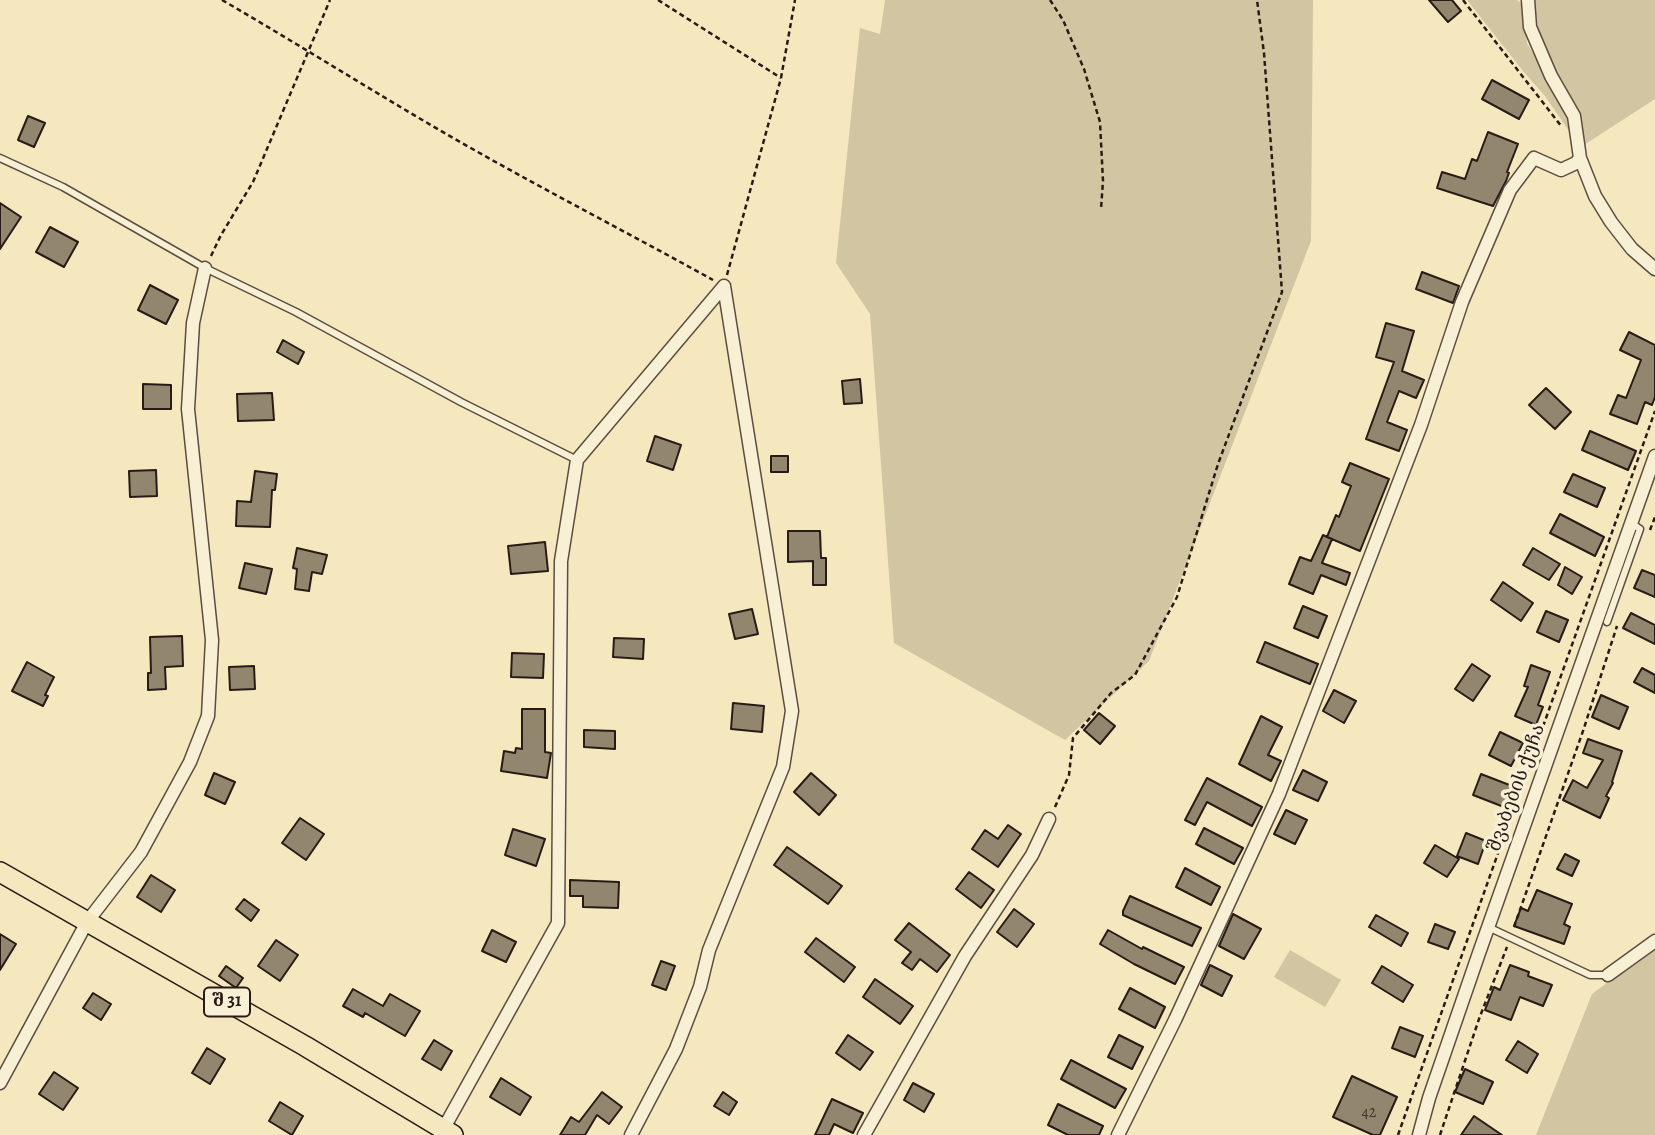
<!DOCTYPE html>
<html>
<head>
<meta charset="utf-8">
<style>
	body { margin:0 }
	canvas { display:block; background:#f5e8bf }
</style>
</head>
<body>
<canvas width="1655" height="1135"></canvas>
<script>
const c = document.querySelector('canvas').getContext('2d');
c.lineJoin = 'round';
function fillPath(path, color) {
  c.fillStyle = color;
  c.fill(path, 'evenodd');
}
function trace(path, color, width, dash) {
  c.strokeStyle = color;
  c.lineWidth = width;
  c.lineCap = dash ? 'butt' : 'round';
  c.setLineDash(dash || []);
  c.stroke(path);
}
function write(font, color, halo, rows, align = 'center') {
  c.font = font + ' Alegreya,"Noto Serif Georgian",serif';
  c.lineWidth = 7;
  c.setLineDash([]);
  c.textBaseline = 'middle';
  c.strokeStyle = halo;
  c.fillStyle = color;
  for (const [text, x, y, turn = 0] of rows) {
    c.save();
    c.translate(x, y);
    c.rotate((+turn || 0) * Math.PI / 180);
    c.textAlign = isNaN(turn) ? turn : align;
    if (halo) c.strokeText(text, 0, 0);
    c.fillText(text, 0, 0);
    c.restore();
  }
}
const green = new Path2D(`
	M885,0H1313L1311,241L1149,661L1065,740L894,643L870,314L836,263L860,28L880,34Z
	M1467,0H1517L1521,3L1527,43L1553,88L1568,120L1573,137L1545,96L1523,71Z
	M1532,0H1655V99L1584,145L1576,109L1537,36Z
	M1655,947V1135H1536L1592,994Z
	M1290,950L1341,980L1325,1007L1274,977Z`);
const building = new Path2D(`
	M1429,0H1452L1461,11L1448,22Z
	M1492,80L1529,100L1519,119L1482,99Z
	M28,116L45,123L34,147L18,140Z
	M1488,132L1518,144L1507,172L1509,173L1506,181L1493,206L1437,188L1442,172L1465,179L1472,159L1477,161Z
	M0,203L21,217L0,249Z
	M50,227L78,242L64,267L36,252Z
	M1422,272L1459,286L1453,303L1416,289Z
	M150,285L178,300L166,324L138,310Z
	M1386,323L1414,331L1402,371L1424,380L1416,398L1399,391L1387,422L1407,430L1399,451L1366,439L1394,362L1376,357Z
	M1629,332L1655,345V397L1652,405L1645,402L1637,424L1610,414L1618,395L1626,398L1641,360L1620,350Z
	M283,340L304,352L298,364L277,352Z
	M860,379L862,403L844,404L842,381Z
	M143,384L171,385V409H143Z
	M1546,388L1571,412L1555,429L1529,405Z
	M272,393L274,420L238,421L237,394Z
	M1590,431L1636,451L1628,470L1582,450Z
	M655,436L681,445L673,470L647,461Z
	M771,456H788V472H771Z
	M1350,463L1389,479L1360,551L1327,537L1332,539L1322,563L1350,573L1346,585L1321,575L1313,594L1289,584L1300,557L1311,561L1323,535L1327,537L1336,515L1339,517L1351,486L1342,482Z
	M156,470L157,496L130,497L129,471Z
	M255,471L277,474L275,490H272L270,527L236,526L237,501L251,502Z
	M1573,474L1605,488L1597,507L1564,492Z
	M1560,514L1604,537L1595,556L1550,533Z
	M788,531H820L821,558H826V585H813V561L788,562Z
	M545,542L548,571L511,574L508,546Z
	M297,548L327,555L322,574L312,572L309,591L295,589L297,569L293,568Z
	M1533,548L1560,564L1549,580L1523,565Z
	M245,563L272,569L266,594L239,588Z
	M1565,567L1582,577L1572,594L1558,585Z
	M1642,570L1655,575V597L1634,588Z
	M1503,582L1533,603L1521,621L1491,600Z
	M1303,606L1327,616L1318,638L1294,628Z
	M752,609L758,634L735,639L729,614Z
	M1546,611L1568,620L1559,642L1537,632Z
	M1631,613L1655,625V644L1623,628Z
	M182,636L183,666L165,667L166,689L148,690V673H151L150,637Z
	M614,638L644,639L643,659L613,657Z
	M1265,642L1318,664L1310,684L1257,662Z
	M512,653L544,654L543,678L511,677Z
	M27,662L54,677L45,695L48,696L43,706L12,691Z
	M1472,664L1490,676L1473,701L1455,689Z
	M1531,665L1550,672L1538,705L1543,707L1536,725L1515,716L1528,687L1524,686Z
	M254,666L255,689L230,690L229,667Z
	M1642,668L1655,675V693L1634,682Z
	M1334,690L1356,701L1344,723L1323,711Z
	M1601,695L1628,707L1619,729L1592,717Z
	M733,703L764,706L762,732L731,729Z
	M522,709H545V752L551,753L547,778L501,771L504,751L515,753L516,748L522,749Z
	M1099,713L1115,726L1100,744L1084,730Z
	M1261,716L1282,727L1268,755L1281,761L1271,781L1239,764Z
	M584,730L615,731V749L584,747Z
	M1500,732L1523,743L1511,766L1489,755Z
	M1588,739L1622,751L1612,782L1613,783L1606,796L1609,798L1600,818L1563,800L1573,780L1587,788L1603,760L1583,753Z
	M1303,770L1327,782L1318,801L1293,790Z
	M214,773L235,782L225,804L205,795Z
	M811,773L836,795L819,815L794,792Z
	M1481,774L1512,786L1504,807L1473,795Z
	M1207,778L1262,807L1252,826L1207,802L1195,825L1185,820Z
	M1286,810L1307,820L1295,844L1274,834Z
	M300,818L324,834L306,860L282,843Z
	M1008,825L1021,834L998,867L972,849L985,830L998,839Z
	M1204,828L1243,848L1234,864L1196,844Z
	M513,829L545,839L536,866L505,855Z
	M1466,833L1486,841L1478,864L1457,856Z
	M1435,845L1459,859L1447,877L1424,863Z
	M787,847L842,886L828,904L774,865Z
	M1565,854L1579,861L1572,876L1557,869Z
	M1185,868L1220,887L1211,905L1176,887Z
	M969,872L994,890L981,908L956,889Z
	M151,875L175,890L161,912L137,897Z
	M570,880L619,882L618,908L583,907V896H570Z
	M1537,890L1572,904L1564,924L1570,927L1564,944L1514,926L1521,908L1528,911Z
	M1130,896L1201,928L1192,946L1123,915V911Z
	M244,899L259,910L251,921L236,909Z
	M1014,909L1034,924L1017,947L997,932Z
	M1233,914L1261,929L1244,959L1219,946Z
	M1376,915L1408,933L1401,946L1369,927Z
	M909,923L950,955L937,972L920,959L912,970L902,963L911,952L895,940Z
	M1435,924L1455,932L1448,949L1428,942Z
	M492,930L516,942L506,962L482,951Z
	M1108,930L1142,949L1143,947L1184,967L1175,984L1134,964L1100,944Z
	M0,934L16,944L0,970Z
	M816,938L855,967L844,982L805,952Z
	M276,940L298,955L280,981L258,966Z
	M661,961L675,966L666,990L652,985Z
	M1210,965L1232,976L1222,996L1201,985Z
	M1510,965L1529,972L1528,976L1552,985L1543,1006L1520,997L1511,1020L1485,1010L1494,987L1500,990Z
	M226,966L243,978L236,988L219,976Z
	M1382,966L1413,985L1403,1002L1372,983Z
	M875,979L913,1006L900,1024L863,997Z
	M1130,988L1165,1007L1155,1028L1119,1009Z
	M353,989L383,1006L390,994L420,1011L405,1036L365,1013L363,1017L343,1006Z
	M93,993L111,1004L101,1020L83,1008Z
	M1400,1027L1423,1036L1415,1057L1392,1048Z
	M848,1035L873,1052L860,1070L836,1053Z
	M1119,1035L1143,1047L1132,1069L1108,1057Z
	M434,1040L452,1051L441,1070L422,1059Z
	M1518,1041L1538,1054L1527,1073L1506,1060Z
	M207,1048L225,1059L210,1084L192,1073Z
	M1071,1060L1126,1089L1115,1108L1061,1079Z
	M1465,1069L1493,1082L1483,1104L1455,1092Z
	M54,1072L78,1088L63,1110L39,1094Z
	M1352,1076L1397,1097L1380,1135H1373L1333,1117Z
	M501,1078L531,1097L520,1115L490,1097Z
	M913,1083L934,1094L924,1112L904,1100Z
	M602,1092L622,1107L609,1124L597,1115L585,1135H560L571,1117L579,1122Z
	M723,1092L737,1102L729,1115L714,1106Z
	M832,1099L863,1113L853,1133L834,1124L829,1135H815Z
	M280,1102L303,1116L292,1135L269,1121Z
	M1058,1104L1103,1126L1099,1135H1068L1048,1125Z
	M1474,1116L1502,1135H1461Z`);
const path = new Path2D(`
	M222,0C305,48 386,100 469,147C550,193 632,235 713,280
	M658,0L781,78
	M1050,0L1063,20L1084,69L1100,122L1103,181L1101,209
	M1463,0L1562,127
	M211,256L221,235L253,182L330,0
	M727,275L781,78L795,0
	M1650,530L1655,517
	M1055,807L1069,775L1073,738L1111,693L1135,675L1177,597L1218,464L1282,292L1264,53L1257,0
	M1514,927L1583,731L1617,626
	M1398,1135L1655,411
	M1440,1135L1479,1019L1507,947`);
const service = new Path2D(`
	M0,158L63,187L205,268L296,312L461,402L577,460
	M1607,622L1640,529L1631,523
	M1488,927L1590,975H1608`);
const minor = new Path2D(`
	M1528,0L1530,27L1551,76L1574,116L1580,158L1595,196L1611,222L1632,249L1655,269
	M1608,975L1655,941
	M0,1083L87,922L141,852L190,762L208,716L212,640L188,409L193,323L205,268
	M440,1135L558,923L561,561L577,460L724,286
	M631,1135L676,1049L700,987L709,950L783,767L792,711L724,286
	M864,1135L965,956L1032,855L1049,819
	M1118,1135L1175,1020L1279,794L1421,425L1462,302L1510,190L1534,158L1561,170L1576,163L1580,158
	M1419,1135L1429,1098L1479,953L1655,456`);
const primary = new Path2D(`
	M0,872L305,1046L453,1135`);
const numberNames = [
	["42",1369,1113]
];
const shields = [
	[227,1002,46]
];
const shieldNames = [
	["შ 31",227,1002]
];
const streetNames = [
	["შვაბების ქუჩა",1517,788,-70]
];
fillPath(green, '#d2c5a2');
fillPath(building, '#93866e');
trace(building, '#281b16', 2);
trace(service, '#5b4e40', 9);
trace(minor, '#5b4e40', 15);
trace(primary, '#281b16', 22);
trace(path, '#281b16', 2.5, [5, 3.5]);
trace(service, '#f8f0d5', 6);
trace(minor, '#f8f0d5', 12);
trace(primary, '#f5e8bf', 19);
write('16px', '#43362c', null, numberNames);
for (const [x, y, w] of shields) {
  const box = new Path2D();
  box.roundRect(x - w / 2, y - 14.5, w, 29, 5);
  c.fillStyle = '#f8f0d5';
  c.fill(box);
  trace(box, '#281b16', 2);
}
write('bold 18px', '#281b16', null, shieldNames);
write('19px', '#281b16', '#f8f0d5', streetNames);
</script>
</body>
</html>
